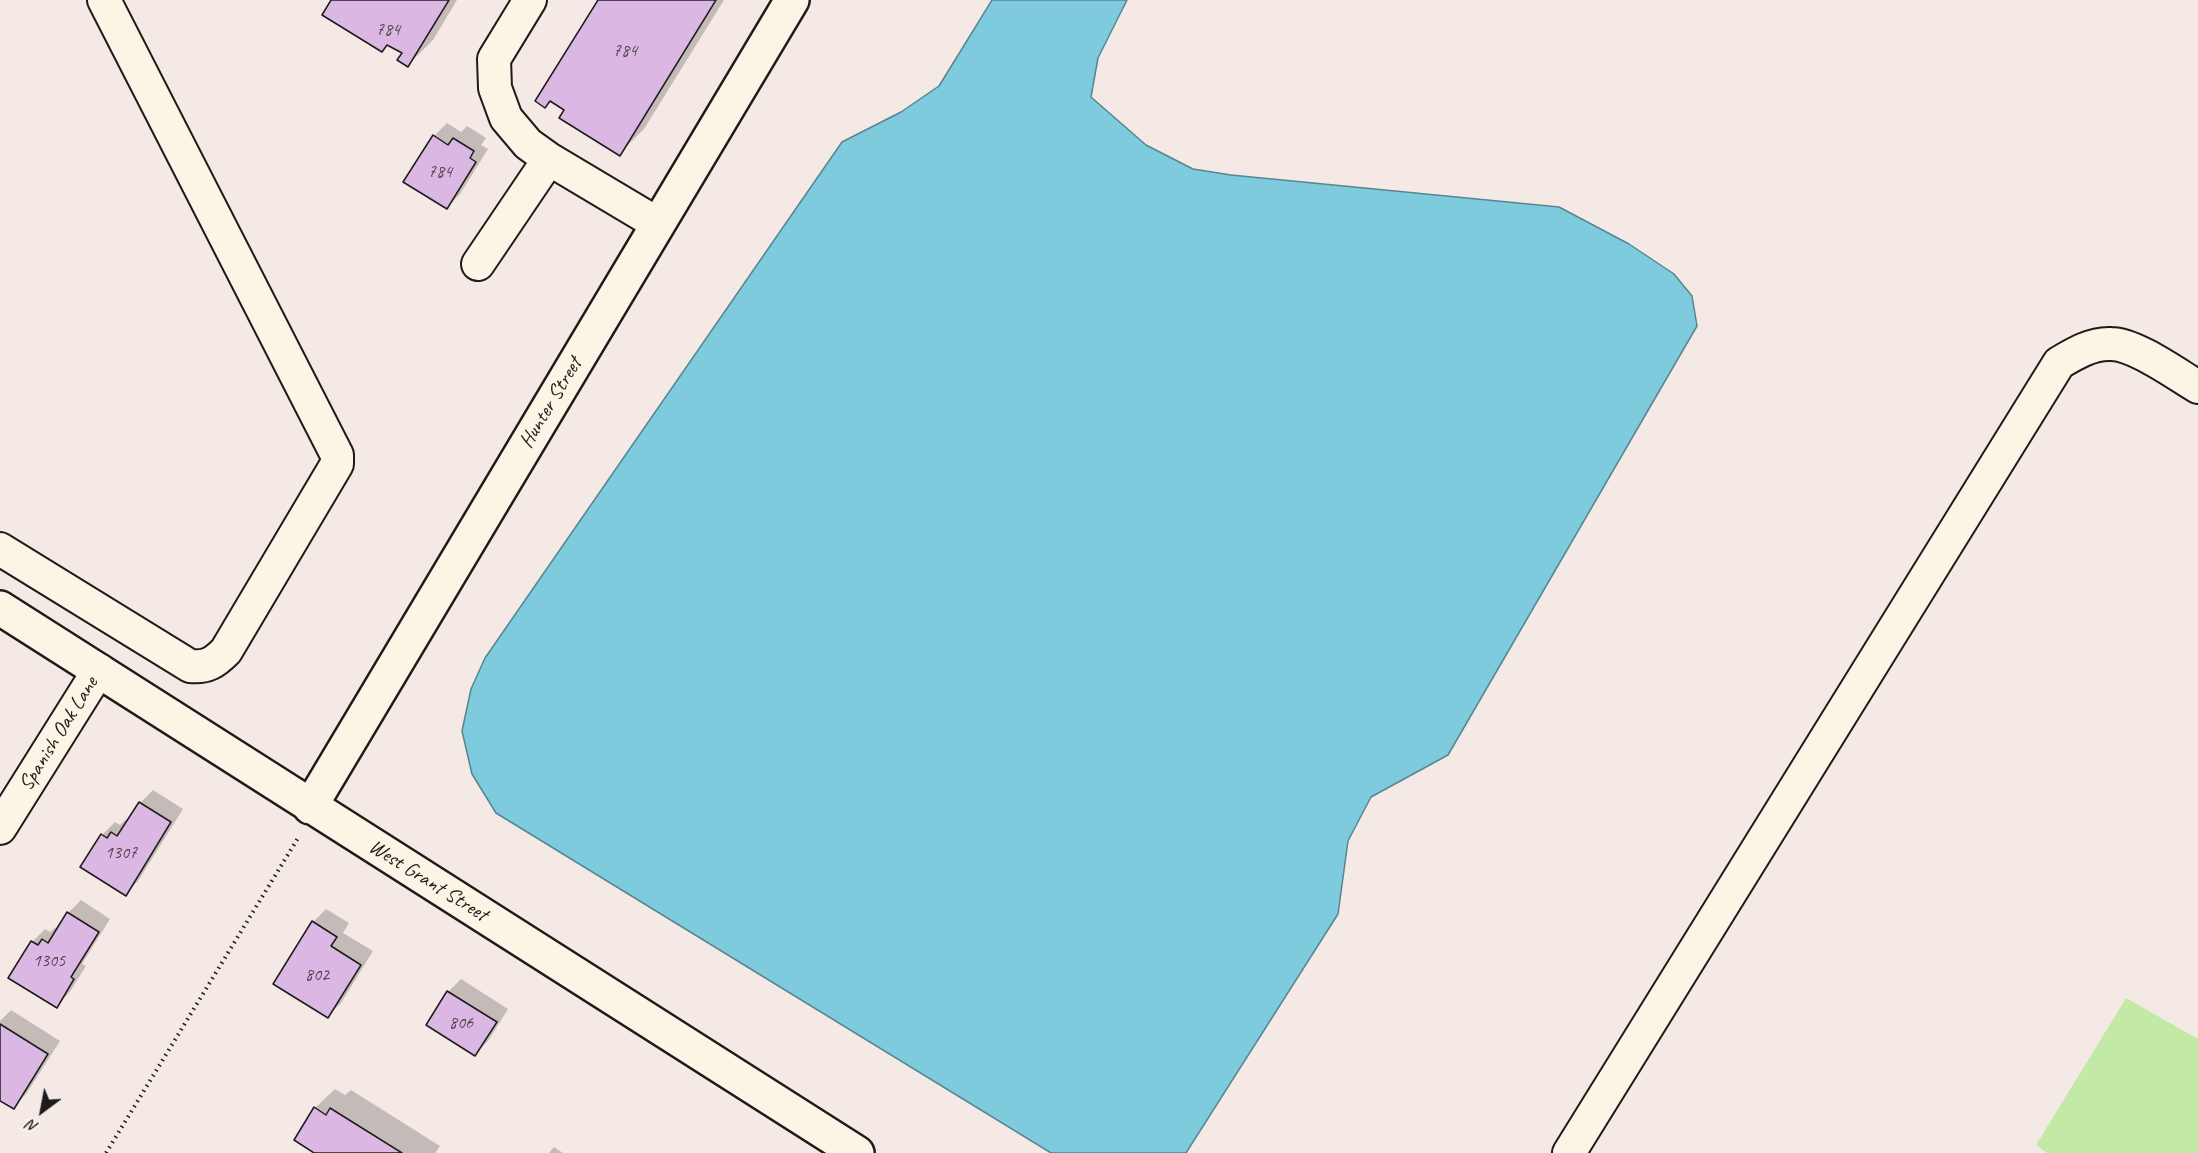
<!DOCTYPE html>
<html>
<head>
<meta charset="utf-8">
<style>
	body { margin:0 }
	#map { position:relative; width:2198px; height:1153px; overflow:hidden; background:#f5e9e5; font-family:Caveat,sans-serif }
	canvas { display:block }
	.north { position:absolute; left:12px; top:1081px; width:60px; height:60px; -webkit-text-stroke:4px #fcf5e5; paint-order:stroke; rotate:212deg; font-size:16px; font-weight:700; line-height:24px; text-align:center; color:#1c1c1c }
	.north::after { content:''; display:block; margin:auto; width:21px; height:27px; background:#1c1c1c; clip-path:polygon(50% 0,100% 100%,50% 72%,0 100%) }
</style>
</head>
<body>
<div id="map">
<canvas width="2198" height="1153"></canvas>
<div class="north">N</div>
</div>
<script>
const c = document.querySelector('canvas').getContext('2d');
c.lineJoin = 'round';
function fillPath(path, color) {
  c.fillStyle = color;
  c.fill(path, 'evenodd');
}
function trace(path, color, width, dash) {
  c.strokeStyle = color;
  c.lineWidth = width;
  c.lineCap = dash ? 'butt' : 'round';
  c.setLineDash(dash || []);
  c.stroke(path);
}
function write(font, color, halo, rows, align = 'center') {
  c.font = font + ' Caveat,sans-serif';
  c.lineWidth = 4.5;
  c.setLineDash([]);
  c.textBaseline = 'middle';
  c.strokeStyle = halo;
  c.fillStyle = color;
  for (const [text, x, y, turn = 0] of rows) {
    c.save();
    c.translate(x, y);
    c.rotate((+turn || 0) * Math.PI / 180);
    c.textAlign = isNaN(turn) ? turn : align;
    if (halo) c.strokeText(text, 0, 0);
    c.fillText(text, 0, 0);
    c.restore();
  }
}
const green = new Path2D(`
	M2126,998L2198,1039V1153H2047L2036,1145Z`);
const water = new Path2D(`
	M992,0H1127L1098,58L1091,97L1146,145L1193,169L1231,175L1559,207L1629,244L1674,274L1692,296L1697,326L1448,755L1371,797L1348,841L1338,914L1186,1153H1051L496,813L472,774L462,731L471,689L485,658L842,142L901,112L939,86Z`);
const shadow = new Path2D(`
	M333,0H457L433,40L408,65L404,53L389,44L382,51Z
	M599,0H724L644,129L619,154L566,110L551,100L545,106Z
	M447,123L461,132L467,126L486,138L481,145L488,149L460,194L447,207L434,136Z
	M153,790L183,809L138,881L125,894L102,835L115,822L120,825L125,820L128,822L140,803Z
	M81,900L110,919L82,964L86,966L69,993L56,1006L32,942L45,929L50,932L56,927L58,929L68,913Z
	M326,909L349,923L343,933L373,951L341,1003L328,1016L313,922Z
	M461,979L508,1009L488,1041L475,1054L448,992Z
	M11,1010L60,1041L26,1094L13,1107L0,1099V1021Z
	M335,1089L345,1095L351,1090L440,1146L435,1153H317L315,1108Z
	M554,1147L563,1153H549Z`);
const building = new Path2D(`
	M331,0H449L408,67L397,60L402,53L387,45L382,52L322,15Z
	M598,0H716L620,156L559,118L564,110L550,101L545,108L535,101Z
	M433,135L448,145L453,138L474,151L470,158L476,162L447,209L403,182Z
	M139,802L171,822L126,896L80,867L101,834L107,838L111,832L117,836Z
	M67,912L99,932L71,977L74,979L57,1008L8,978L31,941L38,945L42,939L48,943Z
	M312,921L337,937L331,946L361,965L328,1018L273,984Z
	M447,991L497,1022L475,1056L426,1025Z
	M0,1024L48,1054L14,1109L0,1101Z
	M314,1107L326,1115L330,1108L402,1153H314L294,1140Z`);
const path = new Path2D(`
	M106,1153L298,838`);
const minor = new Path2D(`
	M530,0L494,59L495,88L506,118L528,144L549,159L658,224
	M478,264L549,159
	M0,549L190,666C207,668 215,662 226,651L337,464V455L104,0
	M0,828L99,670
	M1569,1153L2059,363C2074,354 2092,343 2111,344C2135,344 2176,374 2198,387`);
const tertiary = new Path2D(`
	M0,608L857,1153
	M310,807L792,0`);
const numberNames = [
	["784",388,30],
	["784",625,51],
	["784",440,172],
	["1307",121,853],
	["1305",49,961],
	["802",317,975],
	["806",461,1023]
];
const streetNames = [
	["Hunter Street",551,403,-59],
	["Spanish Oak Lane",59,734,-58],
	["West Grant Street",428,881,32]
];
fillPath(green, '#c2eaa6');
fillPath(water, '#7fcbde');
trace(water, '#578590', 1.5);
fillPath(shadow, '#0003');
fillPath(building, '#dbb8e3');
trace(building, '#1c1c1c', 1.5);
trace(minor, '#1c1c1c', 36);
trace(tertiary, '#1c1c1c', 38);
trace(path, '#1c1c1c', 4, [1.5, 4.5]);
trace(minor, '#fcf5e5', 32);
trace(tertiary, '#fcf5e5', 33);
write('18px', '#4c434e', null, numberNames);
write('21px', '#1c1c1c', '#fcf5e5', streetNames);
</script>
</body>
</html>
